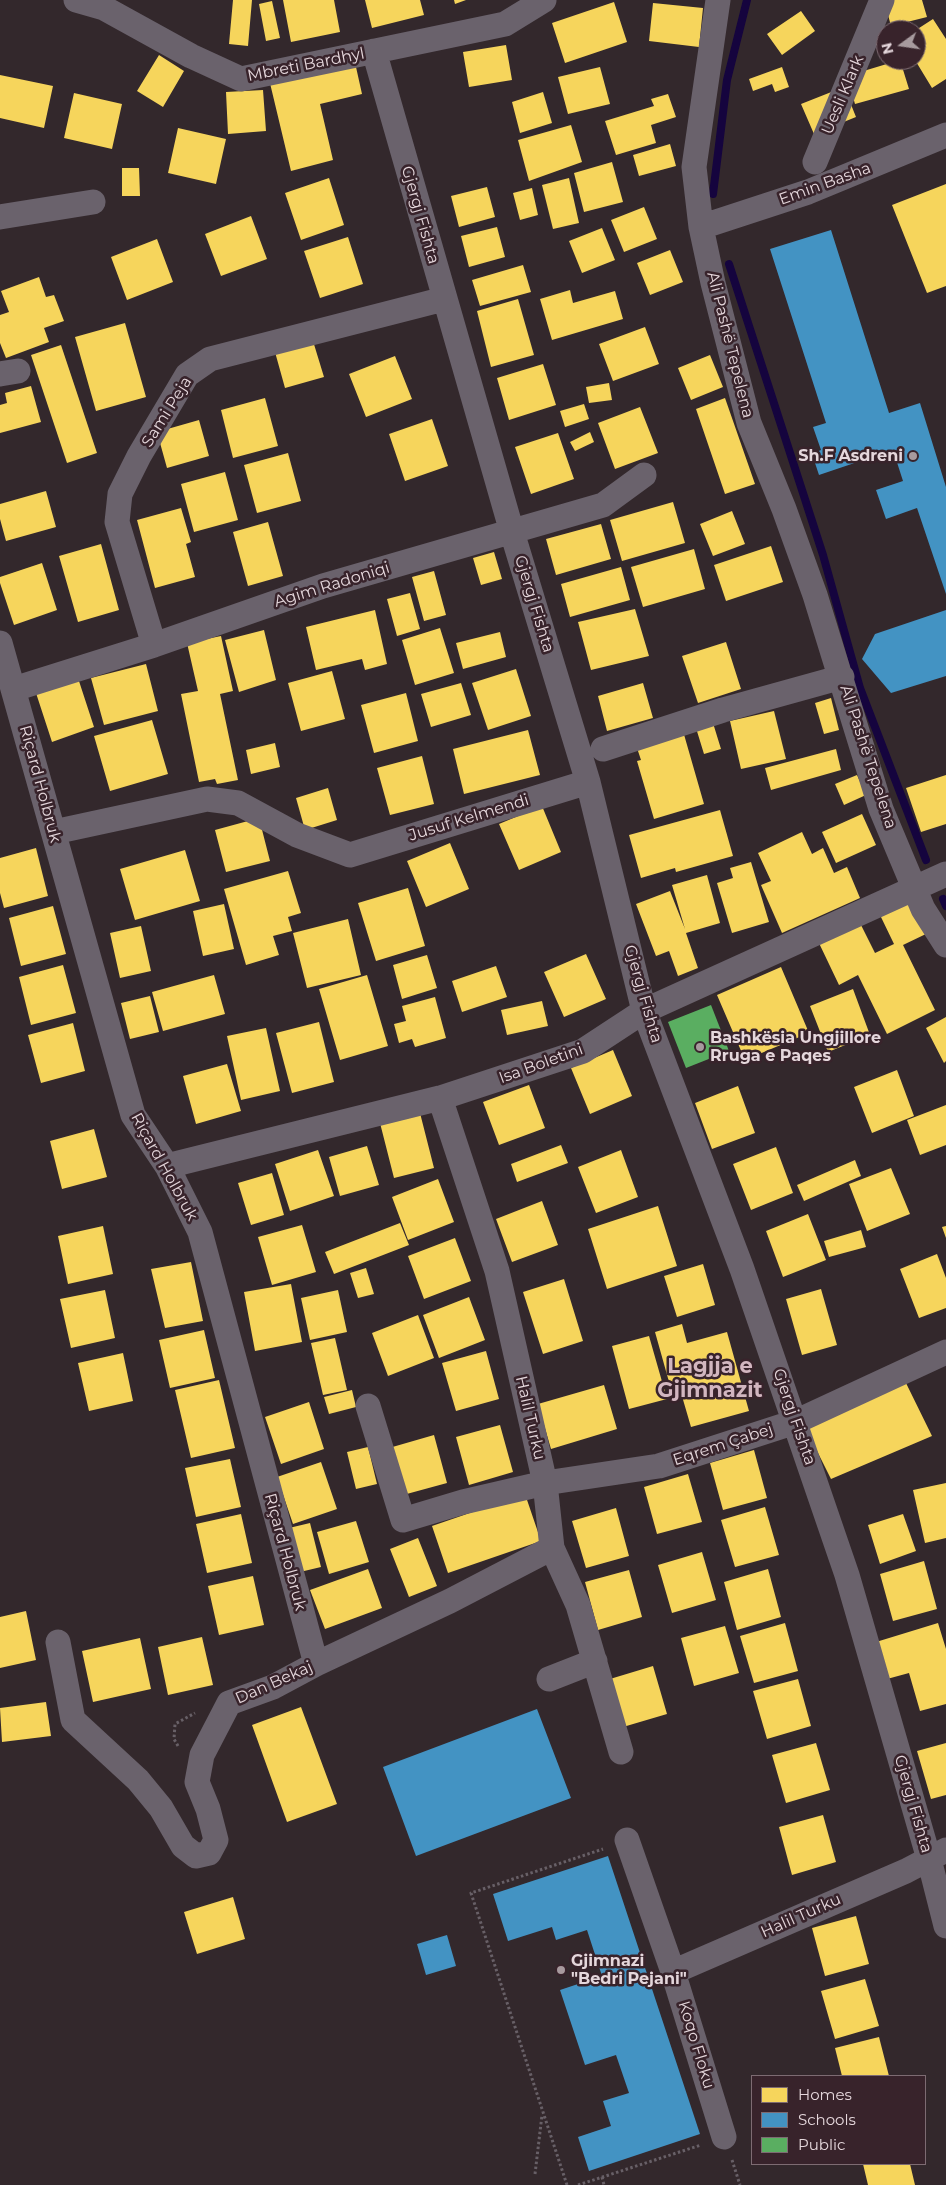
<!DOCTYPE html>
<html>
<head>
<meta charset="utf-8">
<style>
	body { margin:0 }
	#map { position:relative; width:946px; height:2185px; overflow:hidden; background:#33282c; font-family:Montserrat,sans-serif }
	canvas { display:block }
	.legend { position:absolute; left:751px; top:2075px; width:175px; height:90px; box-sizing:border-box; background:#38232b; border:1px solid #7d6b72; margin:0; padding:6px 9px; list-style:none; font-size:15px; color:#e5d7dc }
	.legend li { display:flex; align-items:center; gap:10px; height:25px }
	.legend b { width:25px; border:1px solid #7d6b72 }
	.north { position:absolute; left:876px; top:20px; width:50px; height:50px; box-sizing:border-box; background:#38232b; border:1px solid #7d6b72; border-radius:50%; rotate:256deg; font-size:14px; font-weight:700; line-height:20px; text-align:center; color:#e5d7dc }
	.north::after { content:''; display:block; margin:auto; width:18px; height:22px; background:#a79a9e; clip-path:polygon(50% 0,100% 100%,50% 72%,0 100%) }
</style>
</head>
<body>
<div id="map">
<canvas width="946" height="2185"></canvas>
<ul class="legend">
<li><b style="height:14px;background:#f6d55c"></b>Homes</li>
<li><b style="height:14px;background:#4393c3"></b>Schools</li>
<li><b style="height:14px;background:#5aae61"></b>Public</li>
</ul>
<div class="north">N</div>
</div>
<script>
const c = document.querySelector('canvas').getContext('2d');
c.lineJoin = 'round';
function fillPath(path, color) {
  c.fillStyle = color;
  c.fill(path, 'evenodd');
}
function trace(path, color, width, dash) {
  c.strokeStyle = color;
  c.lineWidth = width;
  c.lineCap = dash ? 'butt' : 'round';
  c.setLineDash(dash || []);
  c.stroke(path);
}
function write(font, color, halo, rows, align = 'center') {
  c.font = font + ' Montserrat,sans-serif';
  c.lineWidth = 5;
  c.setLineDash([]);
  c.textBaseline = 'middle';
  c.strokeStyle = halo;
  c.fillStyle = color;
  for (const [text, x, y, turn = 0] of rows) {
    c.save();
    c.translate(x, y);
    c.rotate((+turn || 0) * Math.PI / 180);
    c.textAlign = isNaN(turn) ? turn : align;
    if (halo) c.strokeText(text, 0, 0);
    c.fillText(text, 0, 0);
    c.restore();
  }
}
const homes = new Path2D(`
	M233,0H252L248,46L229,44Z
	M283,0H334L340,32L291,42Z
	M365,0H420L424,15L372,28Z
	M454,0H466L455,4Z
	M884,0H922L927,17L891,26Z
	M272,1L280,38L266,41L259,4Z
	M614,2L627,42L565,63L552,23Z
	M653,3L703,8L699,47L649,41Z
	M801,11L815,31L782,55L767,34Z
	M933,19L946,39V79L932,88L915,60L916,30Z
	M506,45L512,80L469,87L463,52Z
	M159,55L184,71L163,107L137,91Z
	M354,58L362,94L320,104L333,160L291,171L269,79Z
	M900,60L909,89L855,104L847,76Z
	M600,67L610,104L568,114L558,77Z
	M782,67L789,87L775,92L772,84L753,91L749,79Z
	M0,75L53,86L44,128L0,118Z
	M844,87L856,117L814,134L801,104Z
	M263,90L266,131L228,134L226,92Z
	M543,92L552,123L520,133L512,102Z
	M74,93L122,104L112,149L64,138Z
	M668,94L676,117L651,125L656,143L616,155L605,121L654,106L651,99Z
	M571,125L582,162L529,181L518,140Z
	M178,128L226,139L216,184L168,173Z
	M670,144L676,166L639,176L633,155Z
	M612,162L623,202L584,212L574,173Z
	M122,168H139L140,196H122Z
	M329,178L344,225L301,240L285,193Z
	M569,178L579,223L553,229L542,185Z
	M946,184V286L927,293L892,205Z
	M487,187L495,217L459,227L451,196Z
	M532,188L538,215L520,220L513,193Z
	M644,207L657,239L624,252L611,220Z
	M251,216L267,259L221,276L205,234Z
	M497,227L505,257L469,267L461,236Z
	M602,228L615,260L582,273L569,241Z
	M348,237L363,284L320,298L304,251Z
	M157,239L173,282L127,300L111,257Z
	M670,250L683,282L650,295L637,263Z
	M523,265L531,292L480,306L472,280Z
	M39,277L46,297L54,295L64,321L44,328L49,342L6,358L0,343V315L9,312L1,291Z
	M570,290L573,303L615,291L623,319L552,340L540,299Z
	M518,299L534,355L491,367L477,311Z
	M125,323L146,397L96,411L75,337Z
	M645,327L659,364L613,381L599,344Z
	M313,341L324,377L285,388L275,352Z
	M61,345L97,453L67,463L31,355Z
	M710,355L723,387L691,400L678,368Z
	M395,356L412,399L366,417L349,374Z
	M543,364L556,405L509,420L497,378Z
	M609,383L612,400L589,403L586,387Z
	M31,386L41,422L0,433V405L7,403L5,393Z
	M265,398L278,446L233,458L221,410Z
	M725,398L755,484L725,494L696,409Z
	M584,404L589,419L565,427L560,411Z
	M640,407L658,453L615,469L598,423Z
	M432,419L448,466L405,481L389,434Z
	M199,420L209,456L167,468L157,432Z
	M590,432L594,442L575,451L570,442Z
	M558,433L574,479L531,494L515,447Z
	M288,453L301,501L257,513L244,465Z
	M225,472L238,520L194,532L181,484Z
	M46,491L56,527L6,541L0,519V504Z
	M673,502L685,543L622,561L610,520Z
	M181,508L191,542L186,544L195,577L155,588L137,520Z
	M732,511L745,544L713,556L700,524Z
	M268,522L283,576L248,586L233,532Z
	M601,524L611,559L556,575L546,539Z
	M101,544L119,610L78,622L59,556Z
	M771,546L783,582L726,601L714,565Z
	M694,549L705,589L643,607L631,567Z
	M494,552L502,579L481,585L473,558Z
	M42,563L57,610L14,625L0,583V577Z
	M621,567L630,600L570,617L561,584Z
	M434,571L446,615L424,621L412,577Z
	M410,593L420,629L397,636L387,599Z
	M635,609L649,656L591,670L578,622Z
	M375,610L387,664L365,670L362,659L316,670L306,627Z
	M440,628L454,673L415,685L402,640Z
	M264,630L276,680L239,692L225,640Z
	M500,632L506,657L463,669L456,643Z
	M221,636L233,691L220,694L238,780L217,784L215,779L199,782L181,694L198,691L187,643Z
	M726,642L741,689L698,703L682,656Z
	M146,664L158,711L104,725L91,678Z
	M516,669L531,716L488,730L472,683Z
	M332,671L345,719L301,731L288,683Z
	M78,678L94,727L52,742L36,693Z
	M461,683L471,715L431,727L421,694Z
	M643,683L653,718L607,731L598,696Z
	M406,693L418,741L374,753L361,705Z
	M831,698L839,730L824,734L815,703Z
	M774,711L786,759L741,769L730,721Z
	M152,720L168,774L110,791L94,736Z
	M713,723L721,749L704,754L696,728Z
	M528,730L540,775L464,794L453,749Z
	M683,731L704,804L654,819L637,761L641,760L636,745Z
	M275,743L280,767L251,774L246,750Z
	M836,749L841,770L771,790L765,768Z
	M422,756L434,804L390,815L377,768Z
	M857,775L866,795L844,805L835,784Z
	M946,775V824L921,832L906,788Z
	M328,788L337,820L305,830L296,798Z
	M542,806L561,852L519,870L499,824Z
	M720,810L733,856L676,872L675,868L641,878L629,835Z
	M862,814L876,845L836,863L822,832Z
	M259,818L270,861L226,872L215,830Z
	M802,832L812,854L823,848L834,873L847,867L860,898L782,933L761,885L771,881L758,853Z
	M450,843L469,889L426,907L407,861Z
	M36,848L48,896L4,908L0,893V858Z
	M185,850L200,901L135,920L120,869Z
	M751,862L769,922L732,933L717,883L733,878L730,868Z
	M288,871L301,913L288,917L292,931L273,936L279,955L246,965L224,889Z
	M707,875L720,923L686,933L698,968L678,976L669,951L656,956L636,904L670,891L685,929L672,885Z
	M408,888L425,946L376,961L358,903Z
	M911,900L928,933L903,945L935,1010L887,1034L858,975L839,985L818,941L859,921L875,953L894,944L880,915Z
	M224,904L234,949L203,956L193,911Z
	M53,906L66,954L21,966L9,918Z
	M348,919L361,975L307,988L293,933Z
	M141,926L151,971L120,978L110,933Z
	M586,954L606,999L564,1017L544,972Z
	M427,955L437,988L402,999L393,965Z
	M63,965L76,1013L31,1025L19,977Z
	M496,966L507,997L462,1012L452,981Z
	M781,967L809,1033L745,1060L717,995Z
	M214,975L225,1014L163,1031L152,992Z
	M367,975L388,1046L340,1060L319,989Z
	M853,989L870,1035L828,1052L810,1006Z
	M150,996L159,1032L130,1039L121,1003Z
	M435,997L446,1038L415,1047L412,1039L399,1043L394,1024L406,1021L402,1006Z
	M542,1001L548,1026L507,1035L501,1010Z
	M946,1017V1061L944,1063L926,1028Z
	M319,1022L334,1082L292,1093L276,1033Z
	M73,1023L85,1071L41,1083L28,1035Z
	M266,1028L280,1091L241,1100L227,1036Z
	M613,1050L632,1096L590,1114L571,1068Z
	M227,1064L241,1111L196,1124L183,1076Z
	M897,1070L914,1116L872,1133L854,1087Z
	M529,1085L545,1128L499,1145L483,1102Z
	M738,1086L755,1133L712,1149L695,1103Z
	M946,1105V1145L920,1155L907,1120Z
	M420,1113L434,1168L394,1178L380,1123Z
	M94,1129L107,1177L62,1189L50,1141Z
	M561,1145L568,1163L517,1182L511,1164Z
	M367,1146L379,1185L340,1196L329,1157Z
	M776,1147L793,1193L751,1210L733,1164Z
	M318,1150L334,1196L290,1211L275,1164Z
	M621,1150L638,1197L596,1213L578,1167Z
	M855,1160L861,1176L804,1201L797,1185Z
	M891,1168L910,1214L867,1231L849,1184Z
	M272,1173L284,1215L251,1225L238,1183Z
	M438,1179L454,1222L408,1240L392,1197Z
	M542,1201L558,1245L512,1262L496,1219Z
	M658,1206L677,1266L607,1289L588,1229Z
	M808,1214L826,1260L783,1277L766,1231Z
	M400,1223L409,1245L334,1274L325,1252Z
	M302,1225L316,1272L272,1285L258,1237Z
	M103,1226L113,1274L68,1284L58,1236Z
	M946,1226V1238L942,1227Z
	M861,1230L866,1247L829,1257L824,1241Z
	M455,1238L471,1281L424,1299L408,1256Z
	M937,1254L946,1278V1308L919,1318L900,1269Z
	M191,1262L203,1321L165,1328L151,1269Z
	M703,1264L715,1305L677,1317L664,1276Z
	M366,1268L374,1294L358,1298L350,1273Z
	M564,1279L583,1341L543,1354L523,1292Z
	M291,1284L302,1342L255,1351L244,1292Z
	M821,1289L837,1345L802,1355L786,1299Z
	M105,1290L115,1338L71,1348L60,1299Z
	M338,1290L347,1332L310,1340L301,1298Z
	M469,1297L485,1340L439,1358L423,1315Z
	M418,1315L434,1358L388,1376L372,1333Z
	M682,1324L687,1343L727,1332L749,1411L691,1427L679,1386L671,1389L655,1332Z
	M204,1330L215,1378L170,1388L159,1340Z
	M649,1336L667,1399L629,1409L612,1346Z
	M335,1338L347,1390L323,1395L311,1343Z
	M486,1351L499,1399L456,1411L442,1363Z
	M123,1353L133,1401L89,1411L78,1363Z
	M219,1380L235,1448L191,1458L175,1390Z
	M905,1381L932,1436L831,1479L805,1427Z
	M604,1385L617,1429L551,1449L538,1404Z
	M352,1390L356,1407L329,1414L324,1397Z
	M309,1402L324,1449L281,1464L265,1417Z
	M500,1425L513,1472L469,1485L456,1437Z
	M434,1435L447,1483L403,1495L389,1448Z
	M368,1447L377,1484L356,1489L347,1452Z
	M754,1450L767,1498L723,1510L710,1463Z
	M230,1459L241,1507L196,1517L185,1468Z
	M321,1462L337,1509L293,1524L277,1477Z
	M688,1474L702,1522L657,1534L644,1487Z
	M946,1483V1538L925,1543L913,1490Z
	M525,1494L541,1541L448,1573L432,1526Z
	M765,1507L779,1555L735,1567L721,1520Z
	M616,1508L629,1556L586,1568L572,1521Z
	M241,1514L252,1563L207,1573L196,1524Z
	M903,1514L916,1551L880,1564L868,1525Z
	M356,1521L369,1562L329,1574L317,1532Z
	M310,1523L321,1567L300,1572L289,1528Z
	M418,1538L437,1586L409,1597L390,1549Z
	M702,1552L716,1600L672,1613L658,1565Z
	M924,1561L937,1609L893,1621L880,1574Z
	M368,1569L382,1608L325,1629L310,1590Z
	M768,1569L781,1617L737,1630L724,1582Z
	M629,1570L642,1617L598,1630L585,1582Z
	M253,1576L264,1625L219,1635L208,1586Z
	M26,1611L36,1660L0,1668V1617Z
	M785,1623L798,1671L754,1683L740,1636Z
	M938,1623L946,1649V1704L920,1711L909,1673L887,1679L876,1642Z
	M725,1626L739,1673L694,1686L681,1638Z
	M202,1637L213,1685L168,1695L158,1647Z
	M140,1638L151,1689L93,1702L82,1651Z
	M653,1666L667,1714L623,1727L610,1679Z
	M798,1679L811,1726L767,1739L753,1691Z
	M46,1702L51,1736L2,1742L0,1708Z
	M301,1707L337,1804L287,1822L252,1725Z
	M816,1743L830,1790L786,1803L772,1755Z
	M946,1743V1795L931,1799L917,1751Z
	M823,1815L836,1862L792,1875L779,1827Z
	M233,1897L245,1939L197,1954L184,1912Z
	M856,1916L869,1964L825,1976L812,1928Z
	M865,1979L879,2026L835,2039L821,1991Z
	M879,2037L889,2076H842L835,2048Z
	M863,2164H910L915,2185H868Z`);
const schools = new Path2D(`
	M831,230L889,413L920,403L946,487V594L917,508L886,519L876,490L903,481L893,450L819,475L812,454L821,450L813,427L826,423L770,249Z
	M946,610V676L891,693L862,659L875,634Z
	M537,1709L571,1798L416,1856L383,1767Z
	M608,1856L700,2134L589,2171L578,2137L611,2126L603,2101L629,2093L616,2055L585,2065L560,1990L602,1976L587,1930L556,1940L552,1927L508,1941L493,1894Z
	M447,1935L456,1966L426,1975L417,1944Z`);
const public = new Path2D(`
	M711,1005L729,1051L686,1068L668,1022Z`);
const stream = new Path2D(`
	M713,194L727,80L747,0
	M729,264L823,555L860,688L926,860
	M943,899L946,906`);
const path = new Path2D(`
	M178,1746L174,1739L175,1724L195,1713
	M732,2160L740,2185
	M535,2174L542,2115
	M602,2177L604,2185
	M567,2185L471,1893L603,1849
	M578,2185L701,2145`);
const minor = new Path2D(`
	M76,0L104,8L191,56L241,79L505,24L544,0
	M718,0L694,167L701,227L713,283L749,423L784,509L815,595L881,809L923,909L946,945
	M374,51L512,532L588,782L644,1011L742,1269L847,1575L929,1859L946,1926
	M815,162L882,0
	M0,217L93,202
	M701,227L808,192L946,135
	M0,374L18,371
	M0,643L133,1115L167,1166L200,1232L316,1664
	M154,645L117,522L120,494L139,456L187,375L210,359L444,299
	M14,689L154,645L323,586L603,505L644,475
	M603,749L723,710L842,677
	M54,832L207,799L238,803L297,835L350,855L588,782
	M440,1098L497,1271L545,1483L552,1548L578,1605L621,1752
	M167,1166L440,1098L583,1051L644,1011L946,874
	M368,1406L403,1520L463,1502L545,1483L659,1466L795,1422L946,1352
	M58,1642L73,1720L138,1780L161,1808L183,1846L196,1856L209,1853L216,1840L208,1809L197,1782L202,1755L229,1703L273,1687L316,1664L450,1601L552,1548
	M549,1679L595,1661
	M627,1840L673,1972L724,2137
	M673,1972L906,1871L946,1850`);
const markers = [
	[913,456,5,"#a79a9e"],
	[700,1047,5,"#a79a9e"],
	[561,1970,5,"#a79a9e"]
];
const streetNames = [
	["Mbreti Bardhyl",306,65,-11],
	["Uesli Klark",843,95,-67],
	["Emin Basha",825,184,-20],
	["Gjergj Fishta",420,215,74],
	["Ali Pashë Tepelena",730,345,76],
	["Sami Peja",167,412,-58],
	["Agim Radoniqi",332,585,-17],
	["Gjergj Fishta",534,604,73],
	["Ali Pashë Tepelena",868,757,72],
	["Riçard Holbruk",40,784,75],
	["Jusuf Kelmendi",469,818,-17],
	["Gjergj Fishta",643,994,74],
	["Isa Boletini",541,1064,-20],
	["Riçard Holbruk",164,1167,61],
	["Gjergj Fishta",794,1417,71],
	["Halil Turku",530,1418,77],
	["Eqrem Çabej",723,1445,-18],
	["Riçard Holbruk",285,1552,75],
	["Dan Bekaj",274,1683,-24],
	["Gjergj Fishta",913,1804,74],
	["Halil Turku",801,1916,-24],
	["Koqo Floku",696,2045,73]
];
const poiNames = [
	["Sh.F Asdreni",903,456,"right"],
	["Bashkësia Ungjillore",710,1038],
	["Rruga e Paqes",710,1056],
	["Gjimnazi",571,1961],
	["\"Bedri Pejani\"",571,1979]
];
const districtNames = [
	["Lagjja e",710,1367],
	["Gjimnazit",710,1391]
];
fillPath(homes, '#f6d55c');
fillPath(schools, '#4393c3');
fillPath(public, '#5aae61');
trace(stream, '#15043e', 8);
trace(path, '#686067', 3, [2.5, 2.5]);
trace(minor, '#6a626c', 25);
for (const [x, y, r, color] of markers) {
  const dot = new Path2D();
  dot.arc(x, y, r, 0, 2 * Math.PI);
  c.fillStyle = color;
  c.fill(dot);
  trace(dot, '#38232b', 2);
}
write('16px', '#e5d7dc', '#38232b', streetNames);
write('bold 16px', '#e5d7dc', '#38232b', poiNames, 'left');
write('bold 21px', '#d2b6c0', '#38232b', districtNames);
</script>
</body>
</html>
